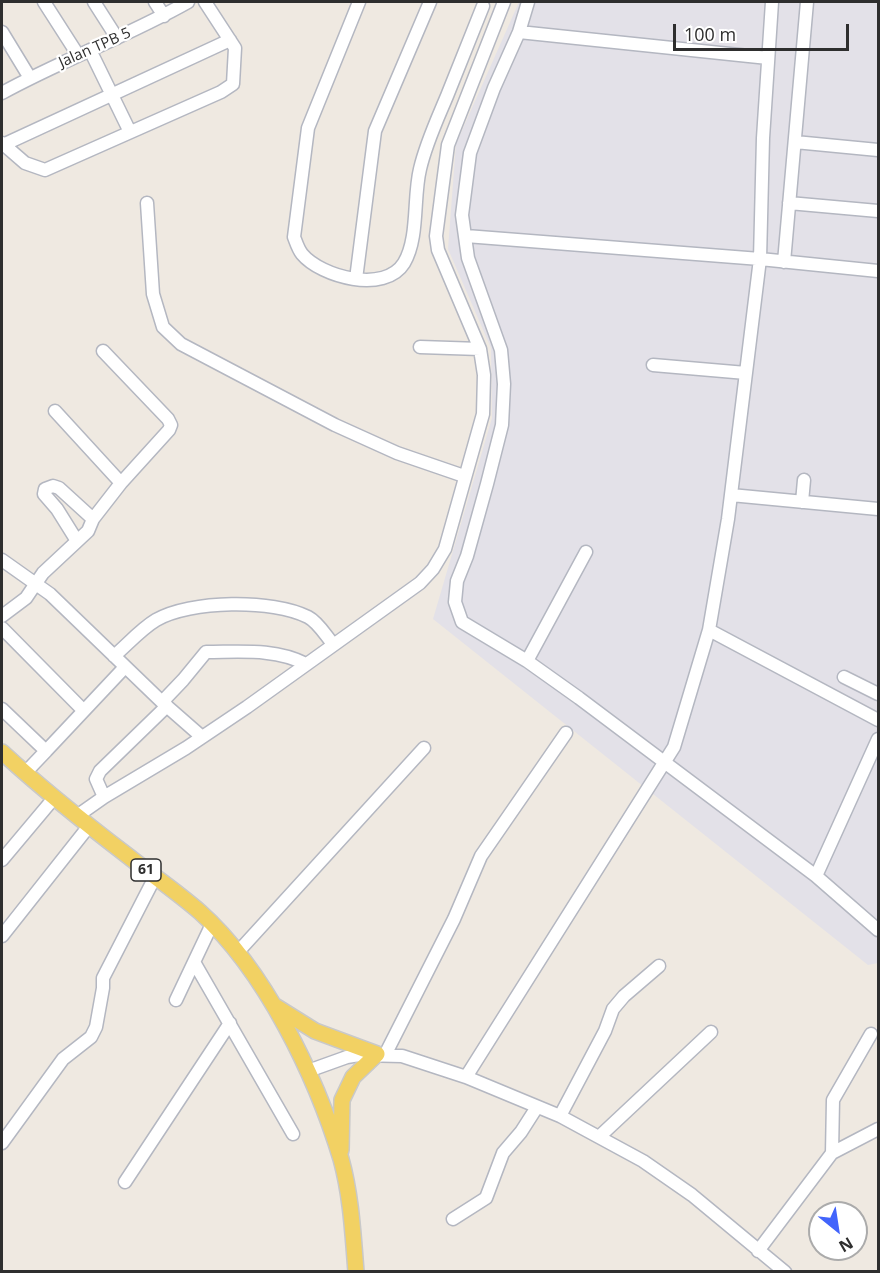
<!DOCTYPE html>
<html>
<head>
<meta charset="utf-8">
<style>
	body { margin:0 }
	#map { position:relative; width:880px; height:1273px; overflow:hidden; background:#efe9e1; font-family:"Open Sans",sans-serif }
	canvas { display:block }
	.frame { position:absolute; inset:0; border:3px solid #2e2e2e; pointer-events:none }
	.north { position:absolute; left:808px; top:1201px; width:60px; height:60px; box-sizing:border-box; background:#fff; border:2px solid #ababab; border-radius:50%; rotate:150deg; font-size:16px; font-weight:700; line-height:24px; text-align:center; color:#2e2e2e }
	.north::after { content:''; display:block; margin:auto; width:21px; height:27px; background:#4264fb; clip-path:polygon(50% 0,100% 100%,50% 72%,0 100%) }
	.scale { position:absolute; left:673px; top:24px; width:176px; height:27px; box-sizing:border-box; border:3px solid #2e2e2e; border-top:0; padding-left:8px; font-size:18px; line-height:21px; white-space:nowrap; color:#2e2e2e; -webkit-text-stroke:4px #fff; paint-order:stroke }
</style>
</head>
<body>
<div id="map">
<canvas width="880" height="1273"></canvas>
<div class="frame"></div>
<div class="north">N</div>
<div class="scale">100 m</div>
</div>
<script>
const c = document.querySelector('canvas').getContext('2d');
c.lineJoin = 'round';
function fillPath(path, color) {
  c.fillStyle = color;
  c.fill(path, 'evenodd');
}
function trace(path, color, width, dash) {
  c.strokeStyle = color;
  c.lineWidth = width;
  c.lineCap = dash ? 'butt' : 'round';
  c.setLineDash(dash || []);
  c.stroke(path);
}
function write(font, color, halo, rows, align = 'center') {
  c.font = font + ' "Open Sans",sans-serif';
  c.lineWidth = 4.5;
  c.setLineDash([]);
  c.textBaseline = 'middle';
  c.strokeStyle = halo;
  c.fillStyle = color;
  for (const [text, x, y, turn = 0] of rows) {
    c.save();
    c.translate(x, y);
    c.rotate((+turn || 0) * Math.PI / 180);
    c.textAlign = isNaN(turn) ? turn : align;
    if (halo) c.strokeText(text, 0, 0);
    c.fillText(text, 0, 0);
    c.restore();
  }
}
const industrial = new Path2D(`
	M519,2H878V963L868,965L433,619L492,418L491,348L448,249L456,144Z`);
const minor = new Path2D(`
	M44,2L78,55
	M94,2L117,38
	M155,2L164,16
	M359,2L308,128L294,237C296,242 298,249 302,254C321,277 385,294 404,263C419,238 413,197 420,169C426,143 437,120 447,96C459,66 471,36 483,6
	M528,2L519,32L494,88L470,153L462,215L468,258L501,350L504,384L502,425L487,484L467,556L457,581L455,602L462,622L527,661L579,698L816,876L878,930
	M2,32L30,78
	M519,32L768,58
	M90,50L130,132
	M2,93C62,60 128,36 188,2
	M795,142L878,150
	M2,143L25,163L45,170L221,92L233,84L235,48L205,2
	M3,145L230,40
	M147,203L153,294L163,327L181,344L335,425L397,453L464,476
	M789,203L878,211
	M466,236L760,259L878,271
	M784,262L807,2
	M356,279L375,131L430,2
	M420,347L480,349
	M653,365L746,373
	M55,411L121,483
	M731,495L878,509
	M802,502L804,480
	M77,541L57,509L44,494L45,489L53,486L59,488L93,519
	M2,560L50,594L162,702L202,737
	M2,616L26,598L43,573L88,531L93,519L121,483L169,430L171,425L168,419L103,351
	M2,628L83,710
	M709,630L878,720
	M114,656C128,644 141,629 156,620C190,600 273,599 308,617C318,622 326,636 333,644
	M527,661L586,552
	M844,677L878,694
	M162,702L183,680L206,652C240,652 275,648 306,664
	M2,709L46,751L25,773
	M46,751L125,667
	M104,797L96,779L100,771L167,706
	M77,816L104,797L186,748L247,707L420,583L433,569L445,549L483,414L484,375L480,349L438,250L436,236L448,145L504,2
	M2,860L54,798
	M816,876L878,739
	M2,936L89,826
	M237,953L424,748
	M194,962L293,1134
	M176,1000L212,924
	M385,1055L454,919L481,856L566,733
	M308,1071L347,1057L359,1055L402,1056L466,1077L560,1116L643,1161L692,1195L785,1272
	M466,1077L674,747L709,630L728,519L760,259L763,138L772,2
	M560,1116L605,1031L613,1009L624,996L659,966
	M600,1136L711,1032
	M2,1143L63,1059L91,1037L96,1027L103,988V978L155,877
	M832,1153L833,1100L871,1034
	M125,1182L230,1023
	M453,1219L486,1198L503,1153L521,1132L537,1107
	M758,1251L832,1153L878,1129`);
const major = new Path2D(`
	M2,752C42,789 85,823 128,856C152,875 177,892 200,912C265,970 316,1076 341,1159C351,1195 353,1234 356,1272
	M275,1006L315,1031L377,1054L353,1077L342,1100L341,1150`);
const shields = [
	[146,870,30]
];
const shieldNames = [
	["61",146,870]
];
const streetNames = [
	["Jalan TPB 5",95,48,-24]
];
fillPath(industrial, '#e3e1e8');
trace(minor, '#b4b7c1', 15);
trace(major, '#c9c9c9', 18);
trace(minor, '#fff', 12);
trace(major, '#f2d163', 15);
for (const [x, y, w] of shields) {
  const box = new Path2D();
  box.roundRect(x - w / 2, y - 11, w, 22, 4.5);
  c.fillStyle = '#fff';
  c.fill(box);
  trace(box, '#2e2e2e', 1.5);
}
write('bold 14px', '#2e2e2e', null, shieldNames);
write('15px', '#2e2e2e', '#fff', streetNames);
</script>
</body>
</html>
